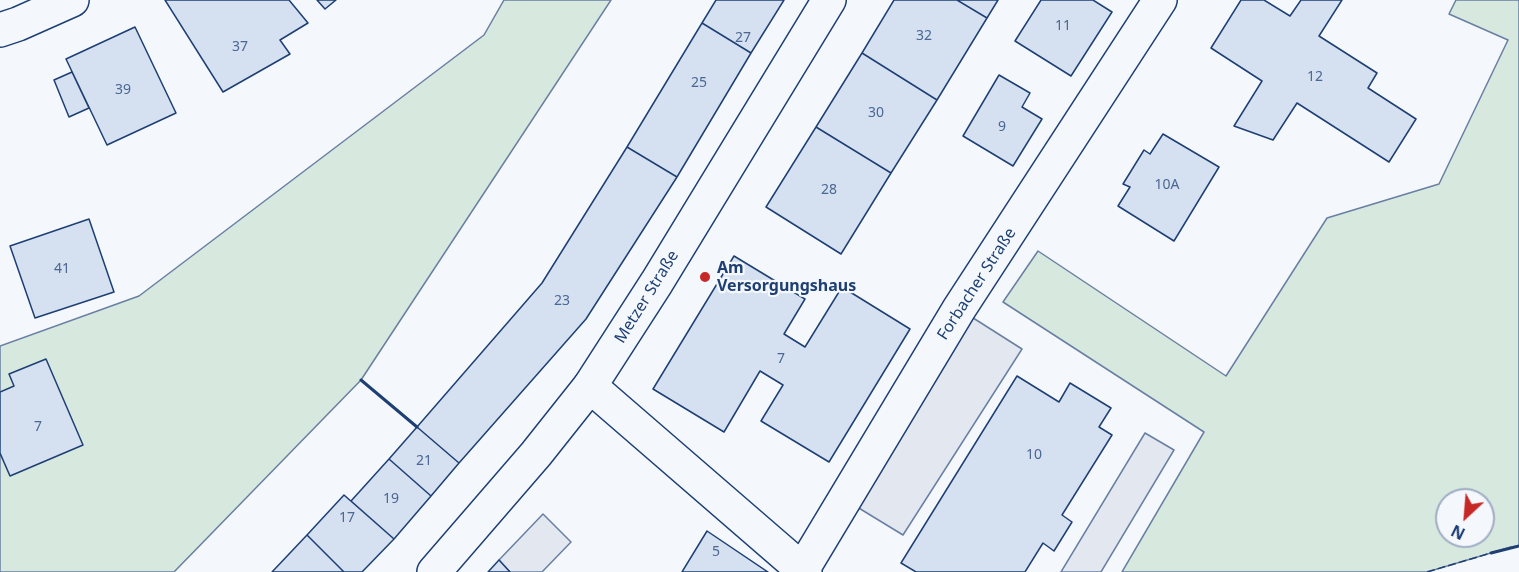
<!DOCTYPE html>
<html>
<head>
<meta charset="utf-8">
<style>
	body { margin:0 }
	#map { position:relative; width:1519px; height:572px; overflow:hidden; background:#f4f7fb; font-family:"Noto Sans",sans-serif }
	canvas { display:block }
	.north { position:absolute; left:1435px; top:488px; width:60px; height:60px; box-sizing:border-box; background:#f4f7fb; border:2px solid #9eadc5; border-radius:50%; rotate:206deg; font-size:16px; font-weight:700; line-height:24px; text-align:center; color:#1d3f73 }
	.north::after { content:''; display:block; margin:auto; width:21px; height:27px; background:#c62828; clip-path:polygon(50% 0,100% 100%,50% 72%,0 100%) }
</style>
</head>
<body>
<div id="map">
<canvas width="1519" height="572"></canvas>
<div class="north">N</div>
</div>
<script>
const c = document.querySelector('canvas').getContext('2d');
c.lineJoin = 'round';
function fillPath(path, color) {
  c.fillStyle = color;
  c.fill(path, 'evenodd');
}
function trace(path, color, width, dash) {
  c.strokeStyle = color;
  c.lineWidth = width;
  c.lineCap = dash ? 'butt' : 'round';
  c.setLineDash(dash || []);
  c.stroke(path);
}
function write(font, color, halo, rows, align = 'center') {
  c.font = font + ' "Noto Sans",sans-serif';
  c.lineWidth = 4.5;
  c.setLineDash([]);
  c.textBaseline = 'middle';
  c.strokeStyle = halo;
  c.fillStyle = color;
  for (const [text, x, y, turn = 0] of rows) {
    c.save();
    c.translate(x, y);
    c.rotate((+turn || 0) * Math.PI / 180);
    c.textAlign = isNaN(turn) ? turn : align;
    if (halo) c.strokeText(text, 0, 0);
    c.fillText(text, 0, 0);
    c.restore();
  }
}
const green = new Path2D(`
	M504,0H611L361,380L174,572H0V346L139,296L484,35Z
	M1456,0H1519V546L1511,547L1427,572H1122L1204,432L1003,302L1038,251L1226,376L1327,218L1439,184L1508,40L1449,14ZM1447,500H1483V536H1447Z`);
const parking = new Path2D(`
	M959,309L1022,349L903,535L844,499Z
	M1145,433L1174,450L1101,572H1061Z
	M543,514L571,542L542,572H510L499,560Z`);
const building = new Path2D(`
	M165,0H289L308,23L280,40L290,54L223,92Z
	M317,0H336L325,9Z
	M716,0H784L751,53L702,23Z
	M894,0H957L987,18L937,100L862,53Z
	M957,0H998L987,18Z
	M1041,0H1093L1112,12L1071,76L1015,41Z
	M1241,0H1264L1290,16L1301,0H1342L1319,36L1377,73L1368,88L1416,119L1389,162L1297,103L1273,140L1234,126L1262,81L1211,48Z
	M702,23L751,53L677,177L627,147Z
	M135,27L176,113L107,145L66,59Z
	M862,53L937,100L891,173L816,127Z
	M72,72L89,108L69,117L54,80Z
	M999,75L1030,93L1022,107L1042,119L1013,166L963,136Z
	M816,127L891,173L841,254L766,207Z
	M1163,134L1219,167L1174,241L1118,206L1130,187L1123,184L1144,150L1150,154Z
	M627,147L677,177L586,319L459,463L417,427L542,283Z
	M89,219L114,292L35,318L10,246Z
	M734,256L805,299L784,334L805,347L842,287L910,329L829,462L761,421L783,385L760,371L724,432L653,389Z
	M46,359L83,445L10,476L0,453V392L14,386L9,374Z
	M1017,376L1059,402L1070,383L1111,408L1099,427L1112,435L1062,515L1072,522L1054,551L1043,543L1025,572H916L901,563Z
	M417,427L459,463L431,496L389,459Z
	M389,459L431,496L394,539L351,501Z
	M344,495L394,539L362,572H344L307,535Z
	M707,531L768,572H682Z
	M307,535L344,572H272Z
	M499,560L510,572H488Z`);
const minor = new Path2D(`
	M0,30L18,24L72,0
	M590,386L805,572
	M801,572L959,309L1160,0`);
const primary = new Path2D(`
	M434,572L536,454L590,386L657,282L829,0`);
const fence = new Path2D(`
	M1427,572L1491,553`);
const wall = new Path2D(`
	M361,380L417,427
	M1491,553L1519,546`);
const markers = [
	[705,277,6,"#c62828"]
];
const numberNames = [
	["11",1063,26],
	["32",924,36],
	["27",743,38],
	["37",240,47],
	["12",1315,77],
	["25",699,83],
	["39",123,90],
	["30",876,113],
	["9",1002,127],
	["10A",1167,185],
	["28",829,190],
	["41",62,269],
	["23",562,301],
	["7",781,359],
	["7",38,427],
	["10",1034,455],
	["21",424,461],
	["19",391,499],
	["17",347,518],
	["5",716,552]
];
const poiNames = [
	["Am",717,268],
	["Versorgungshaus",717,286]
];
const streetNames = [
	["Forbacher Straße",977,284,-57],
	["Metzer Straße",647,297,-58]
];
fillPath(green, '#d7e8df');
trace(green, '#687fa3', 1.5);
fillPath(parking, '#e3e8f0');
trace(parking, '#687fa3', 1.5);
fillPath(building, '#d5e0f0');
trace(building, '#1d3f73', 1.5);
trace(minor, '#1d3f73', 36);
trace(primary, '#1d3f73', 36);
trace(minor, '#f4f7fb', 33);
trace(primary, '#f4f7fb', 33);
trace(fence, '#1d3f73', 1.5, [8, 3]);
trace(wall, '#1d3f73', 3);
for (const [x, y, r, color] of markers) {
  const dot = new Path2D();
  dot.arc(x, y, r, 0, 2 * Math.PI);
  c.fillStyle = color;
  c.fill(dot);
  trace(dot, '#f4f7fb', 2);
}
write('14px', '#4b6792', null, numberNames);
write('bold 16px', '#1d3f73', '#f4f7fb', poiNames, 'left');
write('16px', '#1d3f73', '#f4f7fb', streetNames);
</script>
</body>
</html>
